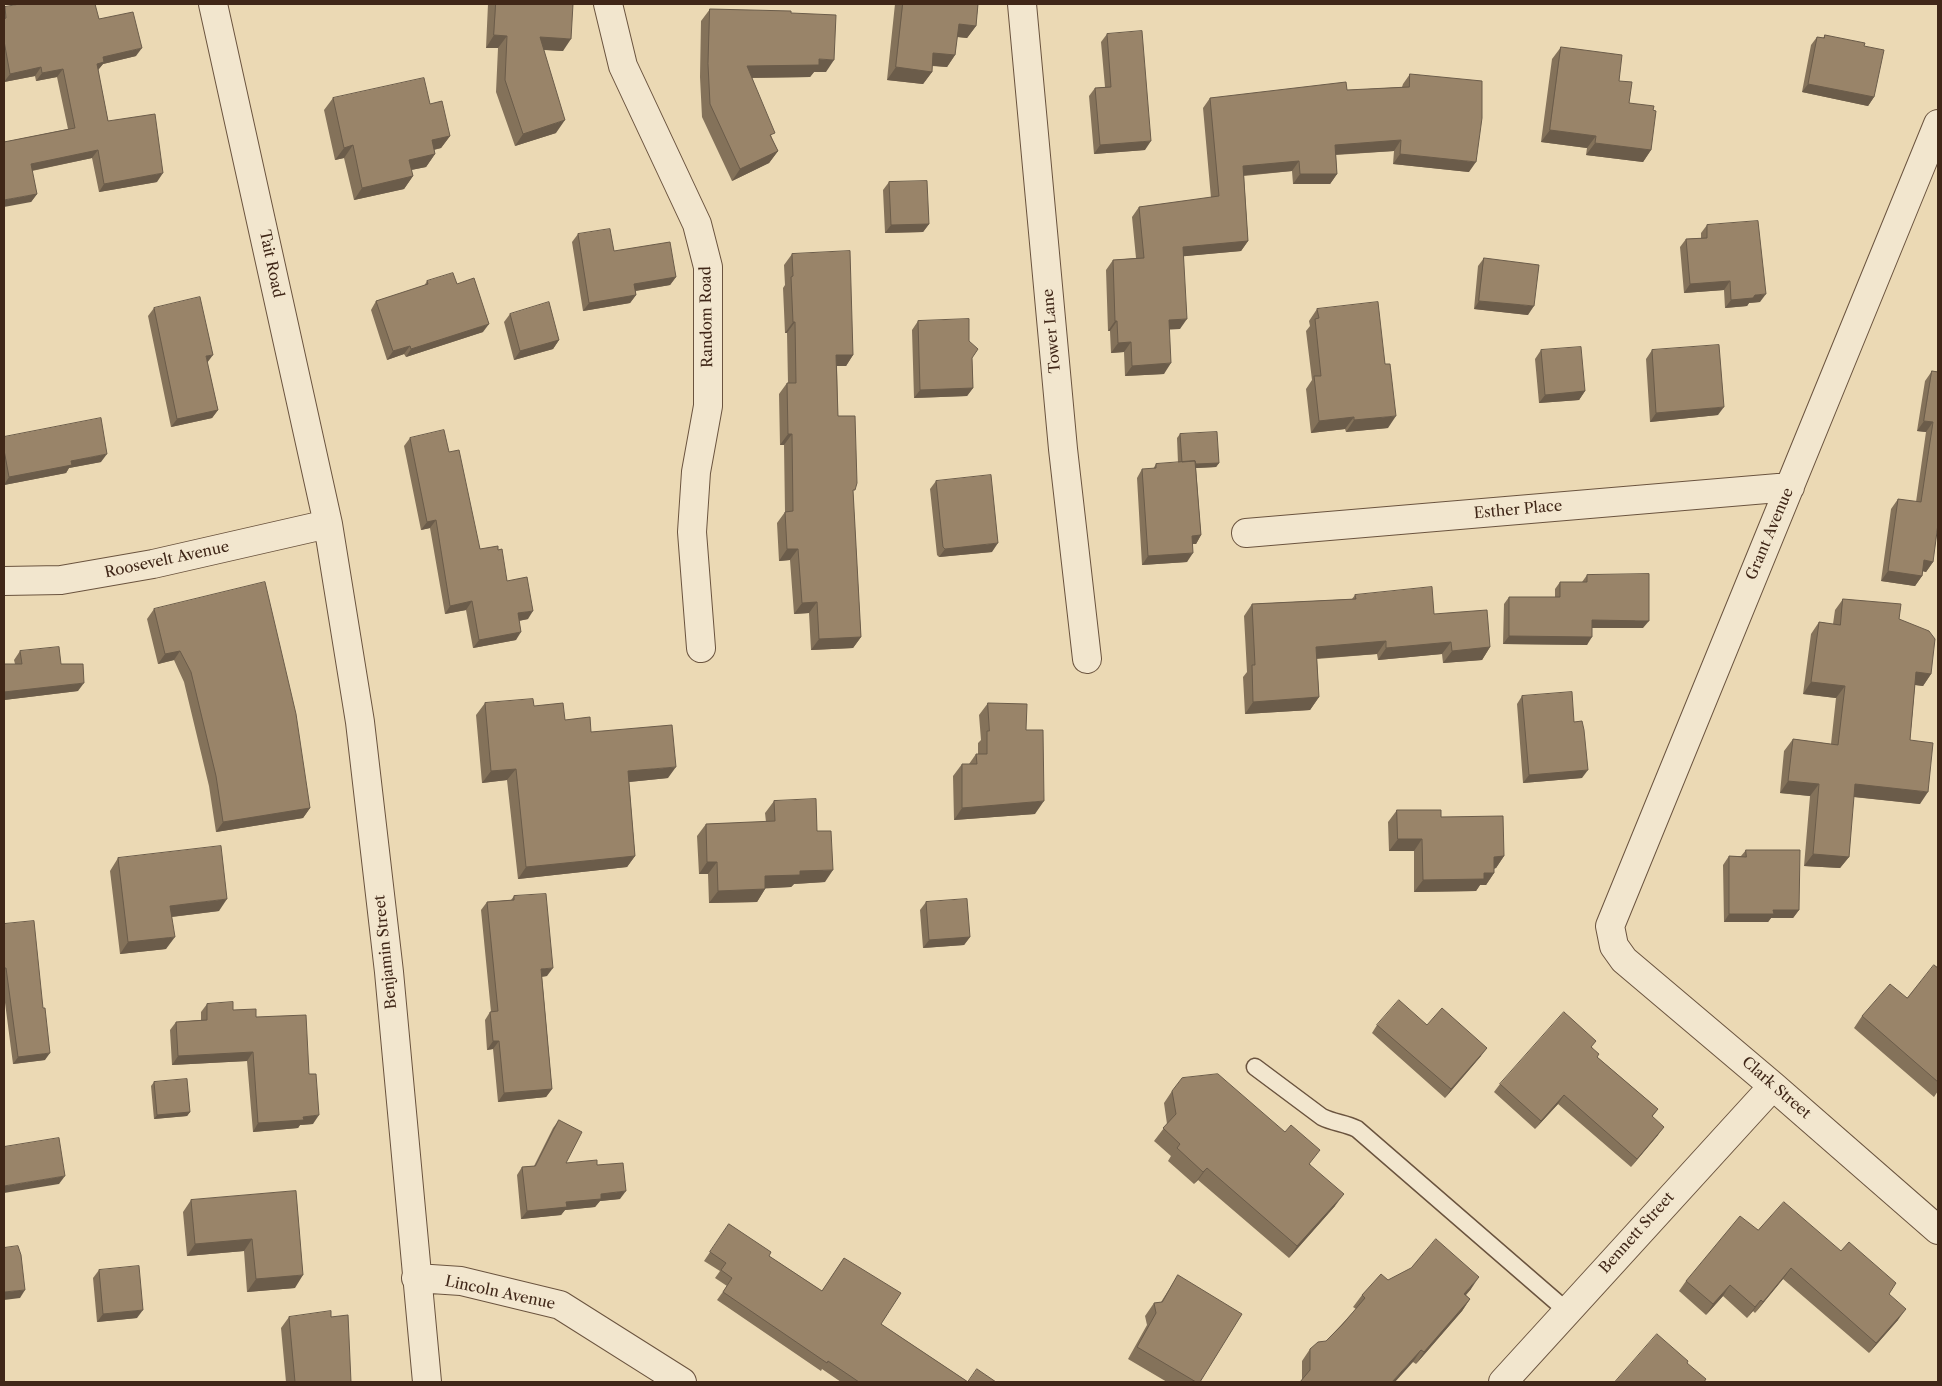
<!DOCTYPE html>
<html>
<head>
<meta charset="utf-8">
<style>
	body { margin:0 }
	#map { position:relative; width:1942px; height:1386px; overflow:hidden; background:#ebd9b4; font-family:"Libre Caslon Text",serif }
	canvas { display:block }
	.frame { position:absolute; inset:0; border:5px solid #402718; pointer-events:none }
</style>
</head>
<body>
<div id="map">
<canvas width="1942" height="1386"></canvas>
<div class="frame"></div>
</div>
<script>
const c = document.querySelector('canvas').getContext('2d');
c.lineJoin = 'round';
function trace(path, color, width, dash) {
  c.strokeStyle = color;
  c.lineWidth = width;
  c.lineCap = dash ? 'butt' : 'round';
  c.setLineDash(dash || []);
  c.stroke(path);
}
function fillPath(path, color) {
  c.fillStyle = color;
  c.fill(path, 'evenodd');
}
function write(font, color, halo, rows, align = 'center') {
  c.font = font + ' "Libre Caslon Text",serif';
  c.lineWidth = 4;
  c.setLineDash([]);
  c.textBaseline = 'middle';
  c.strokeStyle = halo;
  c.fillStyle = color;
  for (const [text, x, y, turn = 0] of rows) {
    c.save();
    c.translate(x, y);
    c.rotate((+turn || 0) * Math.PI / 180);
    c.textAlign = isNaN(turn) ? turn : align;
    if (halo) c.strokeText(text, 0, 0);
    c.fillText(text, 0, 0);
    c.restore();
  }
}
const lane = new Path2D(`
	M1255,1067L1322,1117C1334,1123 1345,1123 1357,1129L1567,1311`);
const street = new Path2D(`
	M213,4L328,524L360,722L389,972L427,1382
	M608,4L623,66L697,224L708,267V406L696,472L692,532L701,648
	M1022,4L1063,449L1087,659
	M1938,124L1610,926L1614,946L1624,960L1773,1086L1938,1230
	M1246,533L1790,487
	M4,581L61,580L153,564L328,524
	M416,1278L461,1281L560,1305L682,1382
	M1503,1382L1773,1086`);
const wall = new Path2D(`
	M488,4H573L563,51L544,50L556,133L515,146L496,92L498,48H486Z
	M895,4H978L976,26L967,38L957,37L955,55L947,67L932,66V72L923,84L887,80Z
	M5,7L99,19L136,56L103,64L98,70L108,121L157,182L99,192L92,158L32,171L37,194L31,202L4,142L68,129L57,77L36,81L35,76L4,82V8Z
	M710,9L791,13L826,72H814L810,77L752,78L772,138L778,151L769,163L732,181L702,117L700,77L701,21Z
	M1107,34L1145,150L1094,154L1089,96L1095,88L1105,87L1101,42Z
	M1825,35L1864,46L1874,97L1868,106L1802,92L1811,45L1817,37L1823,38Z
	M1561,47L1629,103L1651,150L1643,162L1586,155L1587,148L1541,142L1552,59Z
	M1410,74L1469,172L1393,164L1394,151L1336,155L1337,174L1330,184H1293L1292,171L1244,176L1248,241L1241,251L1184,256L1180,329H1169L1164,374L1125,376L1124,352L1111,353L1110,331H1108L1106,270L1113,260L1136,258L1132,217L1139,207L1211,198L1203,108L1210,98L1402,87L1403,84Z
	M333,98L430,104L450,136L441,148L434,150L435,154L426,167L411,170L413,176L404,189L354,200L344,158L335,160L324,110Z
	M889,182L929,224L923,232L885,233L883,190Z
	M1707,225L1760,302L1749,303L1747,306L1725,308L1724,290L1684,293L1680,247L1686,239L1701,238V233Z
	M578,234L614,251L676,277L670,285L636,291V295L630,303L583,311L572,242Z
	M792,254L853,355L846,366H837L838,416L853,493L861,637L853,648L811,650L809,613L794,614L790,560L779,561L777,523L785,512L784,445H780L779,394L787,383H788L787,333H785L783,288L785,285L784,265Z
	M1484,258L1528,315L1474,309L1478,266Z
	M427,281L457,284L483,332L406,357L404,354L387,360L371,310L376,301L424,286Z
	M154,308L207,362L218,410L212,418L171,427L148,316Z
	M1317,309L1388,428L1346,432L1345,429L1311,433L1306,389L1312,380L1306,331L1310,326L1309,321Z
	M510,314L559,340L553,349L514,360L504,322Z
	M918,321L969,341L972,358L973,388L967,396L914,398L912,330Z
	M1541,350L1585,391L1579,400L1539,403L1535,359Z
	M1652,350L1718,415L1650,422L1646,359Z
	M1932,371L1938,372L1933,562L1926,572L1923,571L1922,576L1915,586L1881,581L1891,509L1898,499L1916,502L1926,432L1917,431L1925,381Z
	M1180,434L1219,463L1216,467L1196,468L1201,535L1196,544H1192L1187,562L1142,565L1137,478L1142,469H1153L1156,464L1178,463L1177,438Z
	M4,437L101,462L69,468L66,473L4,485Z
	M410,438L449,452L480,549L498,550L507,581L528,619L519,621L516,640L473,648L466,610L445,614L430,528L421,530L404,446Z
	M936,481L992,552L939,557L937,555L930,489Z
	M1587,575L1643,628H1592L1587,645L1503,644L1504,604L1509,597H1555V589L1560,582H1582Z
	M1355,595L1434,614L1490,647L1482,660L1443,663L1442,654L1378,660L1377,654L1317,659L1319,697L1310,710L1245,714L1243,677L1247,672L1244,616L1252,604L1352,599Z
	M1843,599L1899,619L1931,674L1923,686L1915,685L1910,740L1920,804L1853,797L1849,857L1840,868L1804,866L1810,796L1780,793L1784,751L1793,739L1831,744L1836,698L1803,694L1811,634L1819,622L1833,624L1835,610Z
	M154,609L310,808L303,818L216,832L209,786L184,682L174,660L158,664L147,619Z
	M20,651L61,664L78,691L4,700V664H15L14,660Z
	M1522,696L1574,722L1582,778L1523,783L1517,704Z
	M485,703L534,706L591,732L668,778L629,782L635,856L627,867L518,879L507,780L482,783L476,715Z
	M988,703L1026,730L1035,814L954,820L953,776L962,764H969L976,754H978V743L981,740L979,715Z
	M774,801L817,831L825,882L794,884L791,887L765,888V889L757,902L709,903L708,874H699L697,836L706,824L766,822L765,813Z
	M1397,810L1441,817L1504,856L1496,868L1494,869V873L1486,885H1480L1476,891L1414,892V851H1389L1388,822Z
	M1746,850L1799,910L1793,918H1771L1768,922H1724L1723,865L1729,856H1741Z
	M118,858L219,911L172,917L166,949L120,954L110,871Z
	M514,896L547,976L542,977L552,1089L546,1097L498,1102L493,1049L487,1050L485,1020L490,1012H491L481,910L487,902L511,900Z
	M926,902L970,937L964,945L923,948L920,910Z
	M4,924L45,1060L13,1064L4,995Z
	M1938,968V1091L1934,1097L1854,1028L1862,1016L1907,998Z
	M207,1004L233,1010L256,1017L309,1074L313,1124L300,1125L298,1128L253,1132L247,1061L172,1065L170,1030L176,1022L201,1020V1012Z
	M1377,1025H1427L1481,1056L1445,1098L1372,1033Z
	M1592,1047L1597,1057L1658,1109L1652,1117L1658,1135L1631,1167L1558,1104L1535,1129L1494,1092L1500,1084Z
	M154,1082L190,1112L187,1116L154,1119L151,1086Z
	M1172,1091L1310,1164L1335,1206L1289,1258L1198,1180L1194,1184L1168,1161L1171,1156L1154,1141L1167,1124L1164,1103Z
	M559,1120L566,1163L597,1165L620,1199L600,1201L595,1207L565,1210L561,1215L521,1219L517,1175L522,1167L534,1166L553,1128Z
	M296,1191L295,1288L247,1292L244,1251L187,1256L183,1212L191,1200Z
	M729,1224L769,1256L822,1291L844,1258L881,1324L968,1382H841L822,1369L821,1371L717,1300L727,1286L715,1278L720,1271L704,1261Z
	M1758,1230L1889,1294L1898,1320L1869,1353L1783,1279L1755,1313L1753,1311L1747,1318L1723,1296L1706,1315L1679,1291L1686,1281Z
	M99,1270L137,1318L97,1322L93,1278Z
	M1178,1275L1200,1382H1167L1128,1359L1147,1325L1145,1316L1154,1303L1161,1302Z
	M1388,1280L1471,1289L1466,1295L1470,1299L1462,1311L1416,1364L1413,1362L1302,1380V1361L1310,1349L1326,1341L1356,1309L1353,1307L1362,1295Z
	M289,1317H331L351,1382H286L281,1328Z`);
const shadedWall = new Path2D(`
	M959,24L976,26L967,38L950,36Z
	M494,35L507,36L498,48H486Z
	M540,37L571,39L563,51L531,49Z
	M142,48L136,56L103,64L98,70L97,64L103,57Z
	M933,53L955,55L947,67L925,65Z
	M819,59L834,60L826,72H814L810,77L739,78L747,66Z
	M41,67L35,76L4,82L10,74Z
	M896,67L932,72L923,84L887,80Z
	M63,69L57,77L36,81L42,73Z
	M1808,84L1874,97L1868,106L1802,92Z
	M565,120L556,133L515,146L523,134Z
	M1550,130L1596,136L1587,148L1541,142Z
	M450,136L441,148L423,152L432,140Z
	M1401,140L1394,151L1328,155L1335,145Z
	M1151,141L1145,150L1094,154L1100,145Z
	M1595,143L1651,150L1643,162L1586,155Z
	M353,145L344,158L335,160L344,148Z
	M98,150L92,158L25,172L31,164Z
	M778,151L769,163L732,181L740,169Z
	M435,154L426,167L401,172L409,160Z
	M1400,154L1476,162L1469,172L1393,164Z
	M1299,161L1292,171L1236,176L1243,166Z
	M163,173L157,182L99,192L104,184Z
	M1300,174H1337L1330,184H1293Z
	M413,176L404,189L354,200L362,188Z
	M37,194L31,202L4,207V200Z
	M929,224L923,232L885,233L891,225Z
	M1248,241L1241,251L1176,257L1183,247Z
	M676,277L670,285L628,292L634,284Z
	M1730,281L1724,290L1684,293L1690,284Z
	M1766,294L1760,302L1749,303L1747,306L1725,308L1731,300L1755,295Z
	M636,295L630,303L583,311L589,303Z
	M1479,301L1534,306L1528,315L1474,309Z
	M1187,319L1180,329L1162,330L1169,320Z
	M1115,321H1117L1110,331H1108Z
	M793,322H795L787,333H785Z
	M489,324L483,332L406,357L411,349Z
	M559,340L553,349L514,360L520,351Z
	M1131,342L1124,352L1111,353L1118,343Z
	M410,346L404,354L387,360L393,351Z
	M213,355L207,363L206,356Z
	M836,355H853L846,366H829Z
	M1171,363L1164,374L1125,376L1132,366Z
	M973,388L967,396L914,398L920,390Z
	M1585,391L1579,400L1539,403L1545,395Z
	M1724,407L1718,415L1650,422L1656,413Z
	M218,410L212,418L171,427L177,419Z
	M1396,416L1388,428L1346,432L1354,420Z
	M1354,417L1345,429L1311,433L1319,421Z
	M1924,421L1933,422L1926,432L1917,431Z
	M788,434H792L784,445H780Z
	M107,454L101,462L69,468L66,473L4,485L9,477L71,461Z
	M1219,463L1216,467L1179,469L1182,465Z
	M436,520L430,528L421,530L427,522Z
	M1201,535L1196,544H1186L1192,536Z
	M998,543L992,552L939,557L945,549Z
	M787,549H798L790,560L779,561Z
	M1193,553L1187,562L1142,565L1148,556Z
	M1924,560L1933,562L1926,572L1917,570Z
	M1888,571L1922,576L1915,586L1881,581Z
	M472,601L466,610L445,614L450,606Z
	M817,602L809,613L794,614L802,603Z
	M533,611L528,619L512,622L518,613Z
	M1592,620L1649,621L1643,628H1586Z
	M521,632L516,640L473,648L479,640Z
	M1509,636L1592,637L1587,645L1503,644Z
	M861,637L853,648L811,650L819,639Z
	M1386,641L1377,654L1308,659L1316,647Z
	M1451,642L1442,654L1378,660L1386,648Z
	M1490,647L1482,660L1443,663L1452,651Z
	M180,651L174,660L158,664L165,654Z
	M1916,672L1931,674L1923,686L1908,684Z
	M1811,682L1845,686L1836,698L1803,694Z
	M84,683L78,691L4,700V692Z
	M1319,697L1310,710L1245,714L1253,702Z
	M676,767L668,778L619,783L628,771Z
	M516,769L507,780L482,783L491,771Z
	M1588,770L1582,778L1523,783L1529,775Z
	M1788,781L1819,784L1810,796L1780,793Z
	M1855,784L1928,792L1920,804L1846,796Z
	M1044,801L1035,814L954,820L962,808Z
	M310,808L303,818L216,832L223,822Z
	M1398,839H1422L1414,851H1389Z
	M1813,854L1849,857L1840,868L1804,866Z
	M635,856L627,867L518,879L526,867Z
	M1504,856L1496,868L1485,869L1494,857Z
	M707,862H717L708,874H699Z
	M833,870L825,882L794,884L791,887L756,889L765,876L800,871Z
	M1484,873H1494L1486,885H1480L1476,891L1414,892L1423,880Z
	M765,889L757,902L709,903L718,891Z
	M227,899L219,911L162,918L170,906Z
	M1773,910H1799L1793,918H1771L1768,922H1724L1729,914Z
	M175,937L166,949L120,954L128,942Z
	M970,937L964,945L923,948L929,940Z
	M553,968L547,976L535,977L541,969Z
	M493,1041H499L493,1049L487,1050Z
	M1487,1048L1481,1056L1445,1098L1451,1089Z
	M253,1052L247,1061L172,1065L178,1056Z
	M50,1053L45,1060L13,1064L18,1057Z
	M552,1089L546,1097L498,1102L504,1093Z
	M1564,1095L1558,1104L1535,1129L1541,1121Z
	M190,1112L187,1116L154,1119L157,1115Z
	M319,1115L313,1124L300,1125L298,1128L253,1132L258,1123L303,1117Z
	M1664,1127L1658,1135L1631,1167L1637,1159Z
	M1207,1168L1198,1180L1194,1184L1203,1172Z
	M65,1176L59,1184L4,1193V1186Z
	M626,1191L620,1199L600,1201L595,1207L565,1210L561,1215L521,1219L527,1211L601,1194Z
	M1344,1194L1335,1206L1289,1258L1297,1246Z
	M252,1239L244,1251L187,1256L195,1244Z
	M1791,1268L1783,1279L1755,1313L1763,1302Z
	M303,1275L295,1288L247,1292L256,1279Z
	M1479,1277L1471,1289L1456,1306L1464,1294Z
	M1730,1285L1723,1296L1706,1315L1713,1304Z
	M25,1290L20,1298L4,1300V1292Z
	M1470,1299L1462,1311L1416,1364L1424,1352Z
	M1761,1300L1753,1311L1747,1318L1755,1307Z
	M1906,1309L1898,1320L1869,1353L1876,1343Z
	M143,1310L137,1318L97,1322L103,1314Z
	M1421,1350L1413,1362L1395,1382H1392Z`);
const building = new Path2D(`
	M20,4H95L99,19L133,12L142,48L103,57L104,62L97,64L108,121L155,114L163,173L104,184L98,150L31,164L37,194L4,200V142L75,128L63,69L42,73L41,67L10,74L4,41V19L6,18L5,7Z
	M496,4H573L571,39L540,37L565,120L523,134L505,80L507,36L494,35Z
	M903,4H978L976,26L959,24L955,55L933,53L932,72L896,67Z
	M710,9L791,11V13L836,15L834,60L819,59V65L747,66L775,133L770,135L778,151L740,169L710,104L708,64Z
	M1142,31L1151,141L1100,145L1095,88L1111,87L1107,34Z
	M1825,35L1865,43L1864,46L1884,50L1874,97L1808,84L1817,37L1824,38Z
	M1561,47L1622,55L1619,81L1632,82L1629,103L1654,106L1653,110L1656,111L1651,150L1595,143L1596,136L1550,130Z
	M1410,74L1482,81V118L1476,162L1400,154L1401,140L1335,145L1337,174H1300L1299,161L1243,166L1248,241L1183,247L1187,319L1169,320L1171,363L1132,366L1131,342L1118,343L1117,321H1115L1113,260L1144,258L1139,207L1219,196L1210,98L1346,82L1347,90L1409,87Z
	M424,78L430,104L442,101L450,136L432,140L435,154L409,160L413,176L362,188L353,145L344,148L333,98Z
	M927,181L929,224L891,225L889,182Z
	M1758,221L1766,294L1755,295L1753,298L1731,300L1730,281L1690,284L1686,239L1707,238V225Z
	M610,229L614,251L670,242L676,277L634,284L636,295L589,303L578,234Z
	M850,251L853,355H836L838,416H855L857,483L855,490H853L861,637L819,639L817,602L802,603L798,549H787L785,512L793,511L792,434H788L787,383H796L795,322H793L791,277L793,276L792,254Z
	M1484,258L1539,265L1534,306L1479,301Z
	M453,273L457,284L474,278L489,324L411,349L410,346L393,351L376,301L428,284L427,281Z
	M200,297L213,355L206,356L218,410L177,419L154,308Z
	M549,302L559,340L520,351L510,314Z
	M1378,302L1385,364H1390L1396,416L1354,420V417L1319,421L1314,376H1321L1315,319L1319,318L1317,309Z
	M969,319V341L978,349L972,358L973,388L920,390L918,321Z
	M1719,345L1724,407L1656,413L1652,350Z
	M1581,347L1585,391L1545,395L1541,350Z
	M1932,371L1938,372V524L1933,562L1924,560L1922,576L1888,571L1898,499L1921,502L1933,422L1924,421Z
	M101,418L107,454L71,461L72,465L9,477L4,450V437Z
	M444,430L449,452L459,450L480,549L498,546V550L502,549L507,581L527,577L533,611L518,613L521,632L479,640L472,601L450,606L436,520L427,522L410,438Z
	M1217,432L1219,463L1196,464L1195,461L1182,462L1180,434Z
	M1195,461L1201,535L1192,536L1193,553L1148,556L1142,469L1156,468V464Z
	M991,475L998,543L945,549L943,547L936,481Z
	M1649,574V621L1592,620V637L1509,636V597H1560V582H1587V575Z
	M265,582L296,714L310,808L223,822L216,776L191,672L180,651L165,654L154,609Z
	M1432,587L1434,614L1487,610L1490,647L1452,651L1451,642L1386,648V641L1316,647L1319,697L1253,702L1252,665H1255L1252,604L1356,599L1355,595Z
	M1843,599L1901,604L1899,619L1929,631L1935,639L1931,674L1916,672L1910,740L1933,743L1928,792L1855,784L1849,857L1813,854L1819,784L1788,781L1793,739L1838,745L1845,686L1811,682L1819,622L1840,625Z
	M59,647L61,664H83L84,683L4,692V664H22L20,651Z
	M1572,692L1574,722L1582,721L1584,730L1588,770L1529,775L1522,696Z
	M533,699L534,706L563,703L565,720L590,717L591,732L672,725L676,767L628,771L635,856L526,867L516,769L491,771L485,703Z
	M988,703L1027,704L1026,730H1043L1044,801L962,808V764H977L976,754H987V731H989Z
	M816,799L817,831H831L833,870L800,871V875L765,876V889L718,891L717,862H707L706,824L775,821L774,801Z
	M1397,810H1441V817L1503,816L1504,856L1494,857V873H1484V879L1423,880L1422,839H1398Z
	M221,846L227,899L170,906L175,937L128,942L118,858Z
	M1746,850H1800L1799,910H1773L1774,914H1729V856L1746,857Z
	M546,894L553,968L541,969L552,1089L504,1093L499,1041H493L490,1012L498,1011L487,902L514,900V896Z
	M967,899L970,937L929,940L926,902Z
	M34,921L43,1008H45L50,1053L18,1057L6,968H4V924Z
	M1934,965L1938,968V1082L1862,1016L1890,984L1907,998Z
	M1399,1000L1427,1025L1442,1008L1487,1048L1451,1089L1377,1025Z
	M233,1002V1010L256,1009V1017L306,1015L309,1074H316L319,1115L303,1117L304,1120L258,1123L253,1052L178,1056L176,1022L207,1020V1004Z
	M1564,1012L1596,1041L1591,1047L1599,1054L1597,1057L1658,1109L1652,1116L1664,1127L1637,1159L1564,1095L1541,1121L1500,1084Z
	M1218,1074L1285,1132L1291,1125L1320,1150L1309,1164L1344,1194L1297,1246L1207,1168L1203,1172L1177,1148L1180,1144L1163,1128L1176,1114L1172,1091L1182,1078Z
	M187,1079L190,1112L157,1115L154,1082Z
	M559,1120L582,1132L566,1163L597,1160V1165L623,1163L626,1191L601,1194V1199L566,1202L567,1207L527,1211L522,1167L535,1166Z
	M59,1138L65,1176L4,1186V1147Z
	M296,1191L303,1275L256,1279L252,1239L195,1244L191,1200Z
	M1784,1202L1841,1251L1849,1242L1896,1283L1889,1294L1906,1309L1876,1343L1791,1268L1763,1302L1761,1300L1755,1307L1730,1285L1713,1304L1686,1281L1740,1216L1758,1230Z
	M729,1224L771,1252L769,1256L822,1291L844,1258L901,1293L881,1324L968,1382H859L828,1361L827,1363L723,1292L732,1278L721,1270L726,1263L710,1252Z
	M1436,1239L1479,1277L1464,1294L1470,1299L1424,1352L1421,1350L1392,1382H1300L1310,1370V1349L1318,1342L1326,1341L1342,1325L1365,1298L1362,1295L1381,1274L1388,1280L1411,1268Z
	M18,1246L21,1255L25,1290L4,1292V1248Z
	M139,1266L143,1310L103,1314L99,1270Z
	M1178,1275L1242,1314L1200,1382H1196L1137,1347L1156,1313L1154,1303L1162,1302Z
	M331,1311V1317L348,1315L351,1382H295L289,1317Z
	M1657,1334L1688,1361L1687,1363L1706,1379L1704,1382H1615Z
	M977,1369L996,1382H968Z`);
const streetNames = [
	["Tait Road",271,264,78],
	["Random Road",707,317,-91],
	["Tower Lane",1052,331,-95],
	["Esther Place",1518,510,-5],
	["Grant Avenue",1770,534,-67],
	["Roosevelt Avenue",167,560,-12],
	["Benjamin Street",386,952,-96],
	["Clark Street",1776,1088,41],
	["Bennett Street",1637,1233,-48],
	["Lincoln Avenue",500,1293,12]
];
trace(lane, '#6b543f', 19);
trace(street, '#6b543f', 30);
trace(lane, '#f2e6ce', 16);
trace(street, '#f2e6ce', 28);
fillPath(wall, '#84725a');
fillPath(shadedWall, '#6b5c4a');
fillPath(building, '#998469');
trace(building, '#6b5c4a', 1);
write('15px', '#402718', '#f2e6ce', streetNames);
</script>
</body>
</html>
